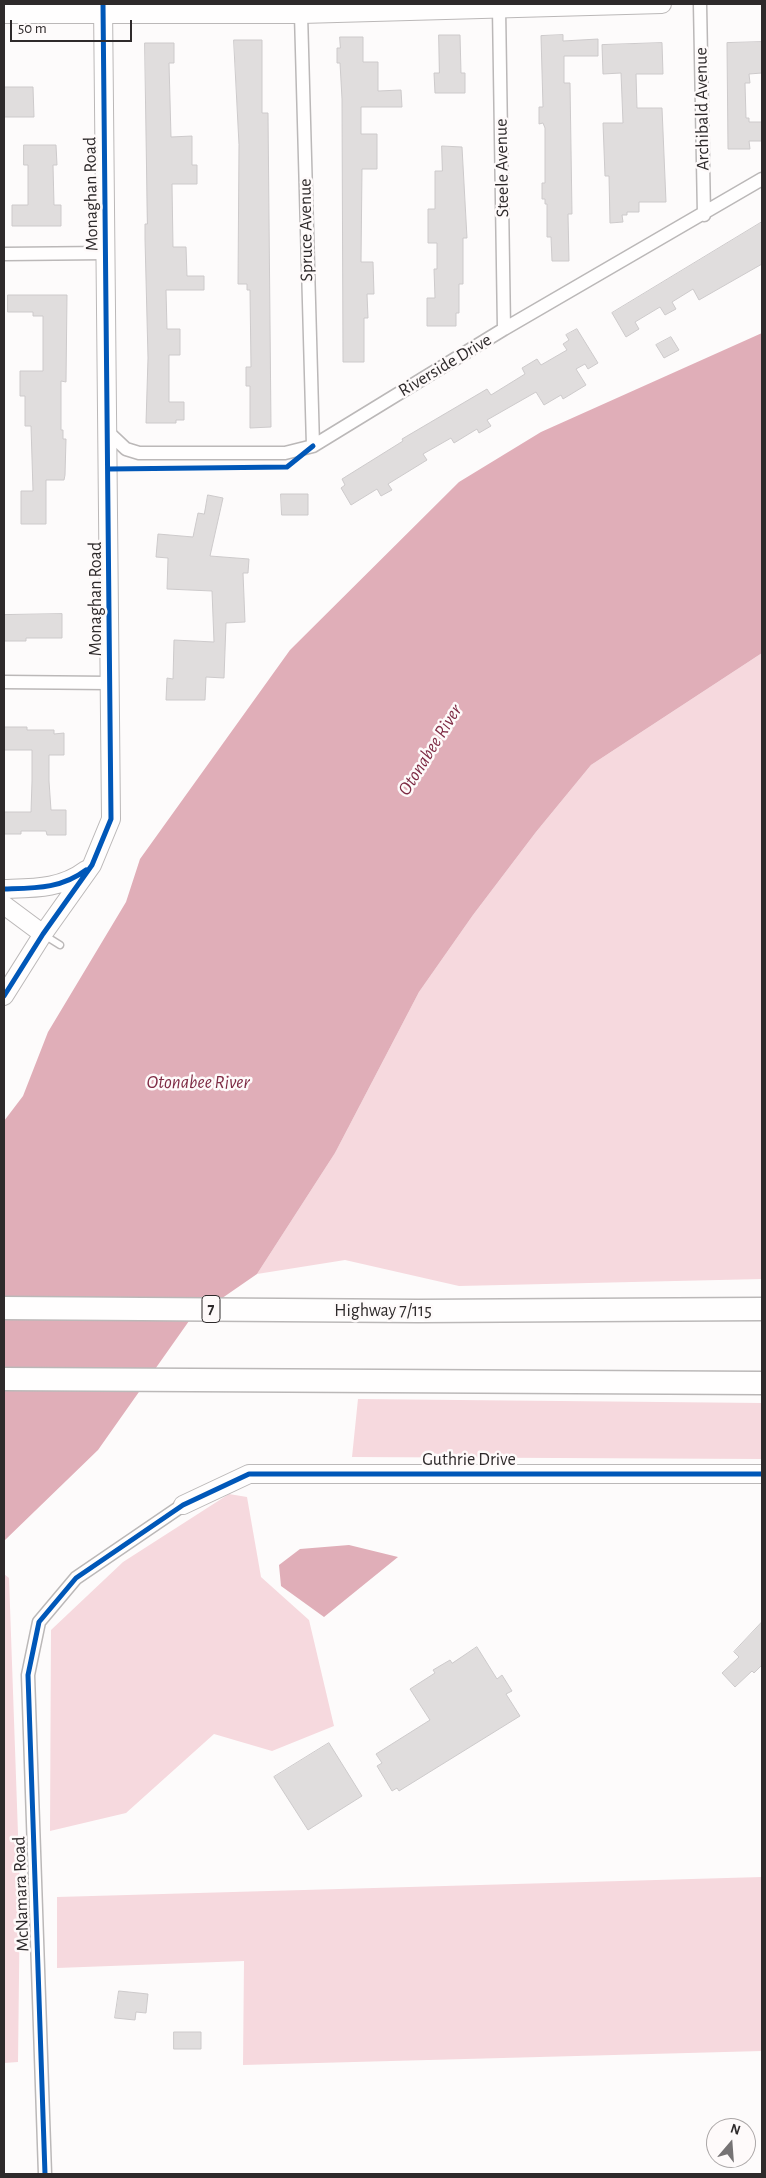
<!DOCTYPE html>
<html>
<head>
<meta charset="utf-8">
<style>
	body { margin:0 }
	#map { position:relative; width:766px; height:2178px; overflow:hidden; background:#fdfbfb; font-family:"Alegreya Sans",sans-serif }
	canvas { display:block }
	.frame { position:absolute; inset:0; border:5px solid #2e2a2b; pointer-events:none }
	.north { position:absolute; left:706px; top:2118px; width:50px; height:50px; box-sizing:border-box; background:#fefafa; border:1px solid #aba7a7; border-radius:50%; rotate:18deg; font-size:14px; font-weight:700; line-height:20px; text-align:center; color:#2e2a2b }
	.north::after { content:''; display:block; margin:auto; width:18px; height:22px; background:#767374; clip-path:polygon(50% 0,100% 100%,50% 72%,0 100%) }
	.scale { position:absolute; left:10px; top:20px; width:122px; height:22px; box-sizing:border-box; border:2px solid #2e2a2b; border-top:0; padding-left:6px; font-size:15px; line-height:18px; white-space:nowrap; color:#2e2a2b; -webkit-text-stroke:4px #fefafa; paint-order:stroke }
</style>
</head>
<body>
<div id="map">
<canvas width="766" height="2178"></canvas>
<div class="frame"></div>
<div class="north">N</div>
<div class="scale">50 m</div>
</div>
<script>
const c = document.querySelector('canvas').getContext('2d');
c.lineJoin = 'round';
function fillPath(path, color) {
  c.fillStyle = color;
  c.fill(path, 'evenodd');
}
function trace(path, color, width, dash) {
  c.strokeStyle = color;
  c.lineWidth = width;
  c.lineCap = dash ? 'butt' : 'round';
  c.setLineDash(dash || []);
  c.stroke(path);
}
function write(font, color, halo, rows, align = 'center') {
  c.font = font + ' "Alegreya Sans",sans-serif';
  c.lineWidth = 5;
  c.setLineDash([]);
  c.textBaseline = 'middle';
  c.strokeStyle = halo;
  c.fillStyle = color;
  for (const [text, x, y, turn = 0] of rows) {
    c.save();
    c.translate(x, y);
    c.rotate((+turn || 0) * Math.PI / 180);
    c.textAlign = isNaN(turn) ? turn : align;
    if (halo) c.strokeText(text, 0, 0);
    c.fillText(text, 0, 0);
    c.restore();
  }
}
const green = new Path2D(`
	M762,653V1279L459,1286L345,1260L257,1274L335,1153L419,992L473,915L536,832L591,765Z
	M358,1399L762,1403V1459L352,1457Z
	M229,1494L247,1497L261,1577L309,1620L334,1726L272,1751L214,1734L126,1813L50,1831L51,1630L123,1562Z
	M4,1574L9,1578L20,1891L18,2062L4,2063Z
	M762,1877V2051L243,2065L244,1961L57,1968V1897Z`);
const water = new Path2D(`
	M762,333V653L591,765L536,832L473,915L419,992L335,1153L257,1274L189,1321L98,1450L4,1541V1121L23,1096L48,1032L126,902L140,859L290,650L459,482L541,432Z
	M349,1545L398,1557L324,1617L281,1586L279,1565L300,1549Z`);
const building = new Path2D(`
	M439,35H460L461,73H465V93H435L434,73H439Z
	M563,35V41L598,39V56H564V83H570L572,214H568L569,261H552L551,237H547V204H545V199H542V183H545V128L543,123L539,124V107H543L541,36Z
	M340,37H363V62H378V91L401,90L402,107H361V134H377V169H362L361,262H373L374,294H367L368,318H364V362H343L342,99L340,63H337V48H340Z
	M234,40H262V113H268L271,427L250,428V386H246V367H251L250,290H247V284H238L239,145Z
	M762,42V73L749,74L750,83H745L746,118H749V122H762V141H749L750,149H728L727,43Z
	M145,43H174V63H169L171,137L192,136V165H197V184H172L173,247H186L187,276H204V290H166L167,329H180V355H169V402H184V420H176V423H146L148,358L145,239V224H147Z
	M662,43L663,74H636L637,108H662L666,202H639V212H627V215H622L623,222L610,223L609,176H605L603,123H623L621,73L603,74L602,45Z
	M4,87H33L34,117H4Z
	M24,145H56L57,165H53L54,205H61V226H12V205H28V165H24Z
	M442,146L462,147L467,238H463V284H459V313H456V326H427V298H435L434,269H437V243H428V209H435V171H442Z
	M762,222V264L699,300L693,289L672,302L676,309L665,315L660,307L635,322L639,329L626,337L612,313Z
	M8,295H67L66,382L61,381V430H63V439H66L65,475L64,480H46V524H21V491H33L31,426H25V396H20V371H43V316H33V312H8Z
	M577,329L598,363L588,369L585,364L576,369L586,385L563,399L561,395L544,405L536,392L487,420L491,426L479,433L477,429L454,443L451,438L423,454L427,460L388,484L392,490L381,496L377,489L351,505L341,488L345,485L342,479L403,441L402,439L487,389L491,395L525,374L522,368L537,359L541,365L567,350L563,344L569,340L566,335Z
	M671,337L679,350L664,358L656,345Z
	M281,494H308V515H282Z
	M208,495L223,498L210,556L249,559L248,573H243L245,622L226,623L224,678L206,677L205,700H166L167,678L173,679L174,640L214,642L212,591L167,589L168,558L156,557L158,534L193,537L198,513L204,514Z
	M62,614V638H26V641H4V615Z
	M4,727H27V730H54V734L64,733V755H49V781L51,810H66V835H47L46,831H21V834H4V812H31L32,781V750H4Z
	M762,1622V1665L754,1673L752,1671L735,1687L722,1673L739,1657L734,1652Z
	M477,1647L497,1679L502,1675L512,1691L506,1694L520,1716L399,1791L397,1788L392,1791L377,1766L382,1763L376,1754L430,1720L410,1689L435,1673L433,1670L450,1660L452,1663Z
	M329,1743L362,1796L308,1830L274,1777Z
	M119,1991L148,1994L146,2013L136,2012L135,2020L115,2018Z
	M174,2032H201V2049H174Z`);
const lane = new Path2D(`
	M44,935L60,945`);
const street = new Path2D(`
	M700,4L704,215
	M499,8L504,329
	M301,14L313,446
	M4,254L106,253
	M109,433L126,449L139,453H285L313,446L504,329L762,179
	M4,682L110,683
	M45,2174L28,1675L39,1622L76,1578L183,1505`);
const secondary = new Path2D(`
	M4,14H301L662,4
	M4,889C34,888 61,889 86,870
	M4,905L43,934
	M4,996L43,934L92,865L111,819L103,4
	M183,1505L249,1474H762`);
const highway = new Path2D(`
	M4,1308L418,1311L762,1309
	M4,1379L762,1383`);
const cycleway = new Path2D(`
	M109,469L287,467L313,446
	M4,889C34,888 61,889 86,870
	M4,996L43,934L92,865L111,819L103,4
	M45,2174L28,1675L39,1622L76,1578L183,1505L249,1474H762`);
const shields = [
	[211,1309,18]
];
const shieldNames = [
	["7",211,1309]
];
const streetNames = [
	["Archibald Avenue",702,109,-91],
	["Steele Avenue",502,168,-91],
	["Monaghan Road",91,194,-91],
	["Spruce Avenue",306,230,-91],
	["Riverside Drive",445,365,-31],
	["Monaghan Road",96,599,-90],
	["Highway 7/115",383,1311],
	["Guthrie Drive",469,1460],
	["McNamara Road",21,1894,-92]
];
const waterNames = [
	["Otonabee River",430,750,-58],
	["Otonabee River",198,1082]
];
fillPath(green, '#f6d9de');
fillPath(water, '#e0aeb8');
fillPath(building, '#e0dddd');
trace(building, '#cdcacb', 1);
trace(lane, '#bbb8b8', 9);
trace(street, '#bbb8b8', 15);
trace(secondary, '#bbb8b8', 20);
trace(highway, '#bbb8b8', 25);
trace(lane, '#fffefe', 6);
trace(street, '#fffefe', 12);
trace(secondary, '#fffefe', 18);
trace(highway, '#fffefe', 22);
trace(cycleway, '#0057b8', 5);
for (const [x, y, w] of shields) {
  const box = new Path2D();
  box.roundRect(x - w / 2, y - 13.5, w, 27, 4);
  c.fillStyle = '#fefafa';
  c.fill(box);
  trace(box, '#2e2a2b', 1);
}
write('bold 16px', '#2e2a2b', null, shieldNames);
write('18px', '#2e2a2b', '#fefafa', streetNames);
write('italic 19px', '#7e2b44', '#fefafa', waterNames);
</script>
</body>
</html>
